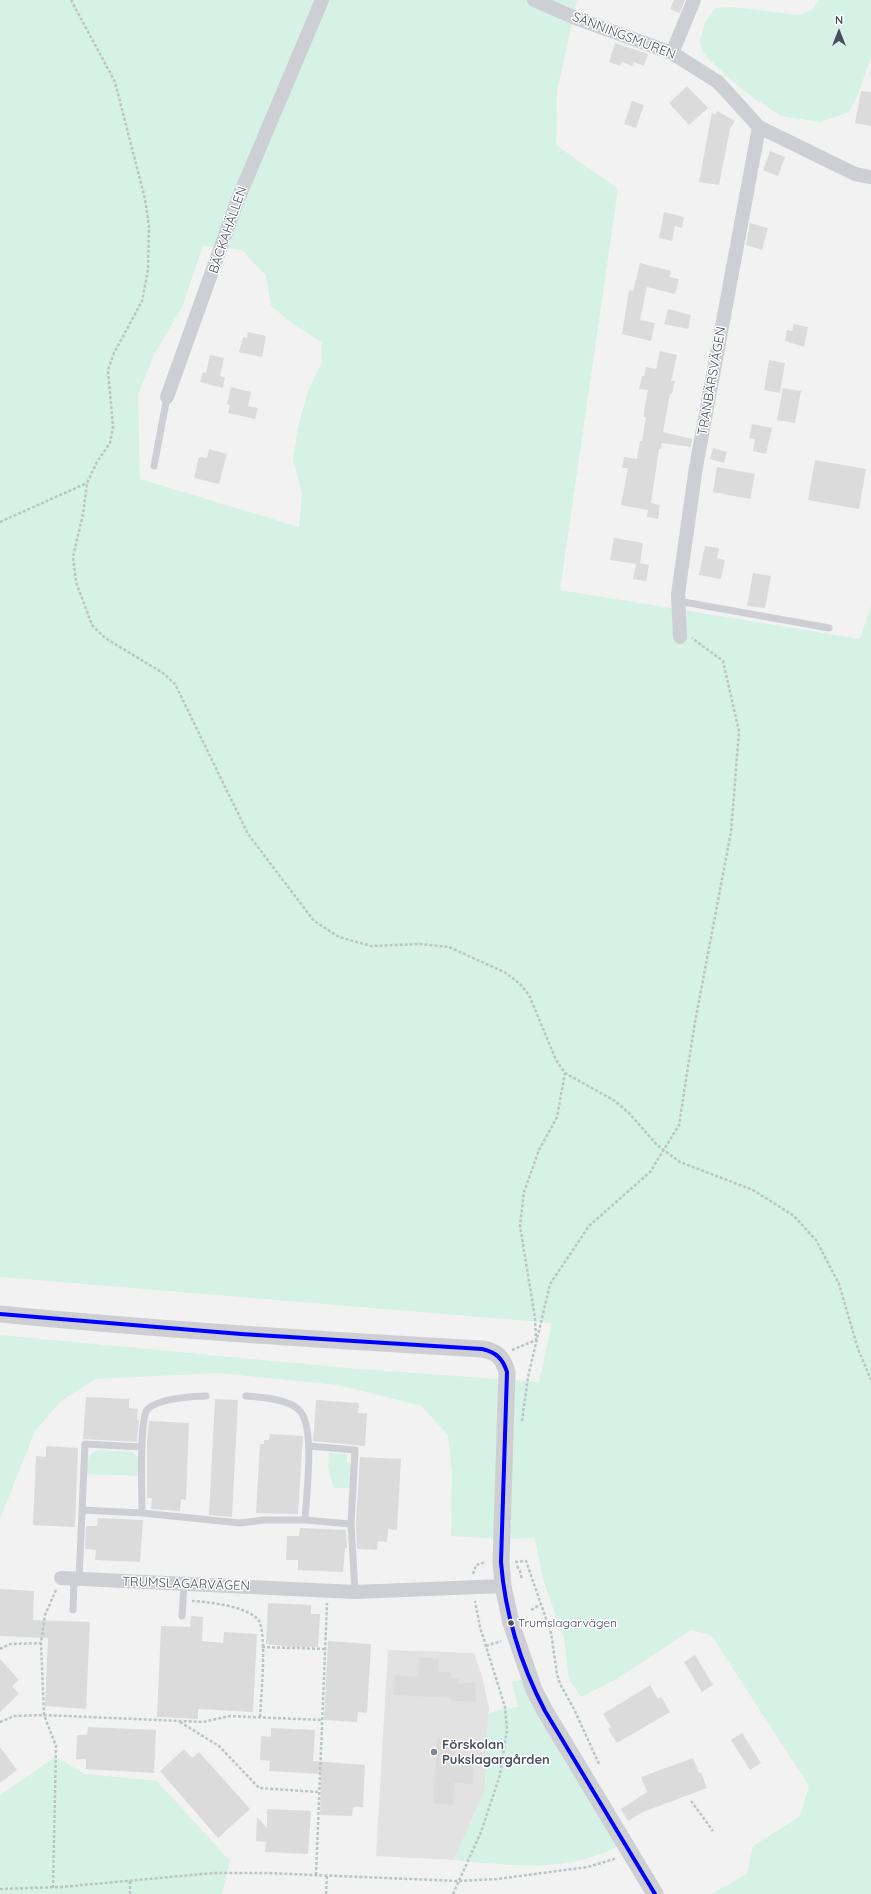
<!DOCTYPE html>
<html>
<head>
<meta charset="utf-8">
<style>
	body { margin:0 }
	#map { position:relative; width:871px; height:1894px; overflow:hidden; background:#f2f2f2; font-family:Quicksand,sans-serif }
	canvas { display:block }
	.north { position:absolute; left:819px; top:12px; width:40px; height:40px; -webkit-text-stroke:3px #fff; paint-order:stroke; rotate:0deg; font-size:11px; font-weight:700; line-height:16px; text-align:center; color:#484f5f }
	.north::after { content:''; display:block; margin:auto; width:14px; height:18px; background:#484f5f; clip-path:polygon(50% 0,100% 100%,50% 72%,0 100%) }
</style>
</head>
<body>
<div id="map">
<canvas width="871" height="1894"></canvas>
<div class="north">N</div>
</div>
<script>
const c = document.querySelector('canvas').getContext('2d');
c.lineJoin = 'round';
function fillPath(path, color) {
  c.fillStyle = color;
  c.fill(path, 'evenodd');
}
function trace(path, color, width, dash) {
  c.strokeStyle = color;
  c.lineWidth = width;
  c.lineCap = dash ? 'butt' : 'round';
  c.setLineDash(dash || []);
  c.stroke(path);
}
function write(font, color, halo, rows, align = 'center') {
  c.font = font + ' Quicksand,sans-serif';
  c.lineWidth = 3;
  c.setLineDash([]);
  c.textBaseline = 'middle';
  c.strokeStyle = halo;
  c.fillStyle = color;
  for (const [text, x, y, turn = 0] of rows) {
    c.save();
    c.translate(x, y);
    c.rotate((+turn || 0) * Math.PI / 180);
    c.textAlign = isNaN(turn) ? turn : align;
    if (halo) c.strokeText(text, 0, 0);
    c.fillText(text, 0, 0);
    c.restore();
  }
}
const education = new Path2D(`
	M388,1650L474,1653L482,1676L489,1708L485,1790L454,1860L376,1856Z`);
const green = new Path2D(`
	M0,0H577L557,91L556,145L618,189L560,590L860,639L871,606V1894H711L747,1874L753,1846L800,1816L809,1786L711,1635L691,1630L613,1681L581,1697L569,1679L564,1638L543,1580L535,1538L498,1539L451,1536L452,1473L448,1436L422,1406L338,1385L218,1373L95,1379L61,1401L35,1431L0,1519V1335L347,1368L539,1382L552,1323L0,1277ZM203,246L242,250L266,275L271,306L293,324L321,342L322,362L307,394L298,427L293,460L302,493L299,527L140,479L138,394L154,355L182,307Z
	M818,0H871V57L857,97L849,112L820,122L781,116L752,97L724,74L702,52L700,41L705,23L715,8L732,7L799,15L812,10Z
	M99,1450L133,1452L139,1459V1476L86,1474C87,1463 86,1453 99,1450Z
	M329,1453L347,1454V1462L352,1464L351,1488H334L328,1468Z
	M521,1680L523,1683L619,1846C609,1850 599,1855 588,1858C548,1871 495,1864 454,1860L485,1790L488,1714L501,1709L518,1707L512,1682Z
	M55,1757L85,1774L157,1781L230,1861L222,1894H0V1795Z`);
const building = new Path2D(`
	M674,0H685L680,13L670,9Z
	M615,43L648,54L644,66L634,62L632,66L622,62L620,66L609,62Z
	M687,86L708,108L689,125L669,103Z
	M861,91L871,92V126L855,123Z
	M632,101L644,105L636,128L624,124Z
	M717,111L735,121L730,129L719,185L699,182L712,112L715,115Z
	M770,151L785,157L778,176L763,170Z
	M664,212L684,217L682,228L675,226L672,241L659,238Z
	M750,223L768,228L762,250L746,245Z
	M640,263L671,271L669,277L679,279L675,294L647,287L640,320L655,323L651,341L622,334L629,290L633,291Z
	M668,309L691,315L688,329L664,324Z
	M794,324L808,327L804,347L785,341L787,330L792,331Z
	M248,332L266,336L262,357L239,352L243,337L247,338Z
	M660,351L677,355L671,381H675L672,394H670L663,432L692,439L691,447L662,443L661,449H659L651,503L660,505L658,519L647,517L648,510L621,505L628,468H622L624,457L637,459L640,441H642L646,417H644V411L648,390L639,389L642,376H644L646,367L656,369Z
	M210,355L224,358L220,376L225,377L223,388L200,382L203,372L206,373Z
	M769,360L785,363L780,393L764,390Z
	M231,387L251,392L248,406L258,408L255,419L228,413L230,405L227,404Z
	M783,388L801,391L795,423L777,420Z
	M752,424L772,428L766,454L753,451L755,439L749,438Z
	M713,448L727,452L724,463L710,459Z
	M209,449L227,454L219,484L194,478L199,457L207,458Z
	M815,460L866,469L859,509L808,500Z
	M717,467L755,474L750,499L713,492Z
	M614,538L643,543L640,563L649,565L646,581L633,579L636,564L610,560Z
	M705,546L719,548L717,558L725,560L721,579L699,575Z
	M753,573L771,576L765,608L747,606Z
	M86,1397L129,1399V1408L138,1409L137,1420H139L137,1442L83,1439Z
	M215,1399L238,1400L232,1517L209,1515Z
	M316,1400L359,1403L358,1413H367L365,1446L313,1441Z
	M149,1421L189,1423L186,1500L181,1499L180,1511L151,1509L152,1498H147V1443Z
	M270,1434L303,1436L298,1514L256,1513L260,1444H264V1440H269Z
	M46,1446L78,1448L75,1527L33,1525L36,1456L46,1457Z
	M360,1457L401,1459L397,1530L388,1529L387,1542L378,1541L377,1550L357,1549L356,1524Z
	M98,1518L143,1520L140,1562L95,1560L96,1550L85,1549L86,1526H97Z
	M300,1528L346,1530L347,1548H345L343,1572L298,1570V1560H286L287,1536H299Z
	M0,1589L34,1591L33,1620L90,1622L86,1709L45,1706L48,1638L0,1636Z
	M268,1603L311,1605V1614H320L318,1647H292L266,1644Z
	M191,1616L203,1617L202,1641L223,1643L224,1632L257,1634L253,1712L198,1709V1719L157,1717L161,1626L190,1627Z
	M328,1641L371,1644L367,1713L358,1712L357,1722L324,1720Z
	M695,1655L713,1685L702,1692L684,1662Z
	M419,1657L439,1659L438,1672H451V1678L459,1679V1684L475,1682L476,1702L451,1701V1698L394,1695L395,1675L418,1677Z
	M0,1659L19,1680L12,1686L19,1694L0,1712Z
	M650,1685L658,1699L661,1697L670,1712L617,1743L608,1729L611,1727L603,1714Z
	M88,1727L156,1730L154,1773L86,1769V1759H76L77,1735H87Z
	M271,1728L315,1730L313,1761L365,1765L363,1807H353L352,1816L320,1815L321,1774L269,1771L270,1761L260,1760L261,1736L271,1737Z
	M742,1733L761,1763L750,1770L731,1740Z
	M437,1739L456,1740L455,1764L474,1765L473,1784L454,1783L453,1805L433,1803Z
	M0,1747L17,1770L0,1783Z
	M184,1749L192,1758L199,1752L250,1809L218,1838L160,1771Z
	M693,1758L699,1773L701,1772L707,1788L643,1812L628,1821L621,1809L647,1792L641,1777Z
	M267,1809L311,1811L308,1854L265,1852L266,1842L256,1841L257,1817L267,1828Z`);
const path = new Path2D(`
	M71,0L115,82L145,199L149,226L148,270L142,301L114,353L108,370L113,427L110,443L97,462L87,483L83,514L73,557L76,582L92,625L105,638L163,673L175,684L248,834L314,921L339,937L371,946L420,944L449,947L506,973L520,984L529,995L556,1060L565,1073L615,1101L630,1114L657,1145L680,1162L753,1190L794,1216L816,1240L839,1284L858,1349L871,1380
	M0,522L87,483
	M512,1350L536,1340L535,1318L520,1226L524,1192L539,1150L557,1117L565,1073
	M522,1421L528,1377L550,1284L589,1226L650,1172L679,1125L695,1022L731,832L739,731L723,661L692,638
	M515,1562L526,1561L551,1633L557,1674L560,1684L574,1709L599,1764
	M517,1566L520,1571L522,1580
	M473,1574L476,1565L486,1562
	M192,1601C208,1602 249,1606 259,1621C267,1635 261,1698 260,1717
	M531,1610L541,1604
	M486,1646L501,1641
	M262,1647L325,1649
	M0,1649L10,1644L41,1643
	M0,1722L14,1716L44,1715L203,1722L230,1716L321,1720
	M180,1722L219,1746L259,1788L318,1792
	M691,1801L713,1831
	M316,1875L327,1603
	M130,1881V1894
	M53,1888L56,1746L44,1715L41,1643L45,1615L56,1590
	M0,1889L61,1887L214,1873H267L457,1881L497,1879L588,1867L617,1858
	M326,1894L327,1875
	M453,1894L481,1832L500,1775L507,1730L505,1707L480,1627L475,1601`);
const service = new Path2D(`
	M154,466L167,397
	M678,601L829,628
	M246,1396C261,1397 288,1399 299,1410C316,1426 306,1496 305,1520
	M309,1446L355,1450L351,1524L355,1592
	M82,1510L142,1513L240,1523L264,1520H305L351,1524
	M142,1513C142,1495 139,1421 147,1410C156,1399 192,1396 206,1396
	M79,1579L85,1444L142,1447
	M73,1610L74,1579
	M182,1616L184,1584`);
const minor = new Path2D(`
	M534,0L578,19L672,53L718,82L759,127L855,174L871,177
	M672,53L694,0
	M167,397L238,199L322,0
	M680,637L678,594L696,467L759,127
	M61,1578L355,1592L503,1586`);
const tertiary = new Path2D(`
	M0,1314C160,1330 321,1340 482,1349C496,1351 503,1357 507,1372L501,1562L503,1586L511,1623L534,1690L545,1711L655,1894`);
const bus1 = new Path2D(`
	M0,1314L241,1334L482,1349C496,1352 503,1359 507,1372L501,1562C505,1613 521,1665 545,1711L655,1894`);
const markers = [
	[511,1623,3.5,"#484f5f"],
	[434,1752,4,"#848892"]
];
const busNames = [
	["Trumslagarvägen",518,1623]
];
const streetNames = [
	["SÄNNINGSMUREN",624,36,21],
	["BÄCKAHÄLLEN",228,230,-71],
	["TRANBÄRSVÄGEN",712,381,-80],
	["TRUMSLAGARVÄGEN",186,1584,2]
];
const poiNames = [
	["Förskolan",442,1745],
	["Pukslagargården",442,1760]
];
fillPath(education, '#e3e2e3');
fillPath(green, '#d6f1e6');
fillPath(building, '#dbdbdc');
trace(path, '#bac6c5', 2.5, [3, 2]);
trace(service, '#cdcfd3', 7);
trace(minor, '#cdcfd3', 14);
trace(tertiary, '#cdcfd3', 17);
trace(bus1, '#00f', 4);
for (const [x, y, r, color] of markers) {
  const dot = new Path2D();
  dot.arc(x, y, r, 0, 2 * Math.PI);
  c.fillStyle = color;
  c.fill(dot);
  trace(dot, '#fff', 1.5);
}
write('12px', '#484f5f', '#fff', busNames, 'left');
write('13px', '#484f5f', '#fff', streetNames);
write('bold 13px', '#484f5f', '#fff', poiNames, 'left');
</script>
</body>
</html>
